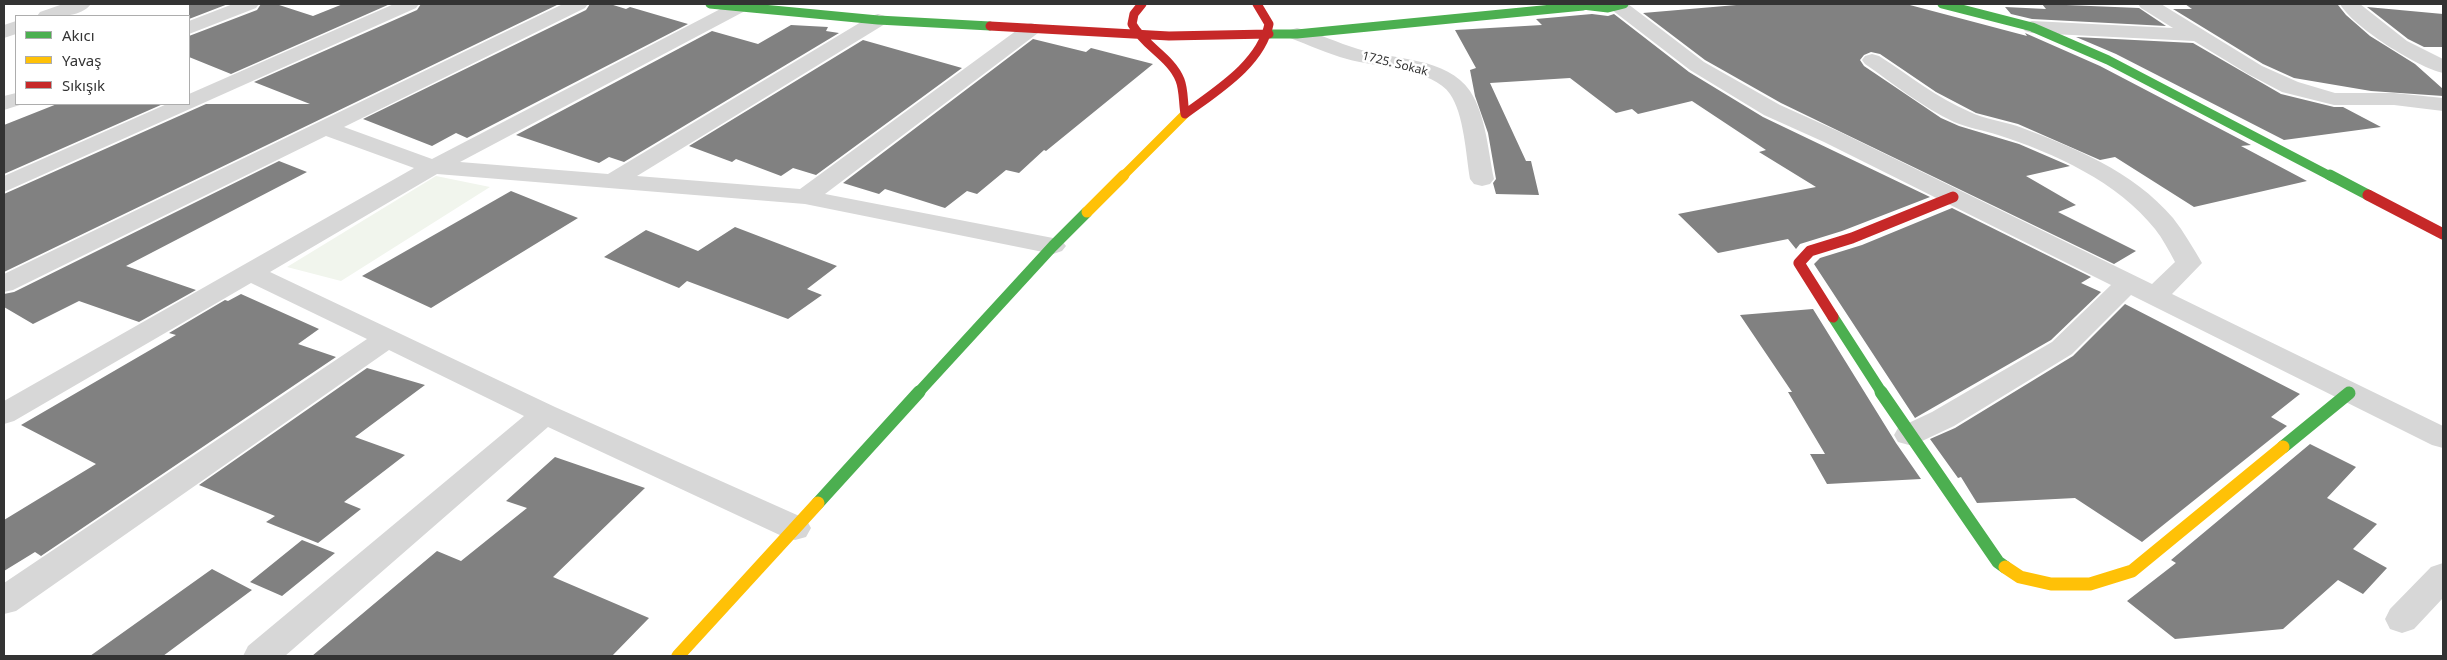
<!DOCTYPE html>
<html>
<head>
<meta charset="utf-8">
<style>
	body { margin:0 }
	#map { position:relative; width:2447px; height:660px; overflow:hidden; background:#fff; font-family:"Noto Sans",sans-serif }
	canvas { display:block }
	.frame { position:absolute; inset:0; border:5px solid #333; pointer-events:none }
	.legend { position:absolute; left:15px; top:15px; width:175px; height:90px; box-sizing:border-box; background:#fff; border:1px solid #adadad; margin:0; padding:6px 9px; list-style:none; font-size:15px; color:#333 }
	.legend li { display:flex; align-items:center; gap:10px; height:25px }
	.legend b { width:25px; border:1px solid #adadad }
</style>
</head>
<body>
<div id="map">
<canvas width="2447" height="660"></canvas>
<div class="frame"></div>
<ul class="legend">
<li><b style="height:6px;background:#4caf50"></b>Akıcı</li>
<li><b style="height:6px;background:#ffc107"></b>Yavaş</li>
<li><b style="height:6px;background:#c62828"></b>Sıkışık</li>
</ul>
</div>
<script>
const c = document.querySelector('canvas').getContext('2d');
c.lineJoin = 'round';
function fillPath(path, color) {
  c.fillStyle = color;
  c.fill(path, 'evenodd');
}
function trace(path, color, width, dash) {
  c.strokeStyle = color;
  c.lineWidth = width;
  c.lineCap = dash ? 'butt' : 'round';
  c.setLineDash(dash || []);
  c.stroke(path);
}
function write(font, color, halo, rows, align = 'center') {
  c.font = font + ' "Noto Sans",sans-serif';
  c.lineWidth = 5;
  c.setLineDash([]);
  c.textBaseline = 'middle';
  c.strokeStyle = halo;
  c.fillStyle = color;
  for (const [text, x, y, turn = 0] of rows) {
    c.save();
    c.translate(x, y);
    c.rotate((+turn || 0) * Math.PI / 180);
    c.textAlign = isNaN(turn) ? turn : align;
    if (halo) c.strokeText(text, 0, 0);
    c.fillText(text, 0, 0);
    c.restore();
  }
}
const green = new Path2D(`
	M436,176L490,187L341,281L287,267Z`);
const building = new Path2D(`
	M189,4H228L189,19Z
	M261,4H276L313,16L343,4H390L231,74L189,57V36L257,10Z
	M421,4H559L4,272V194L206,104H310L254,82L417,10Z
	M590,4H610L626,9L630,7L688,24L467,138L456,133L432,146L363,119L586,10Z
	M1748,4H1906L2027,36L2025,33L2100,66L2251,145L2241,146L2307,181L2194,207L2115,157L2100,160L2018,124L1976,113L1936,92L1880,54L1871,52L1864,55L1860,60L1864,66L1941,118L1959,126L2019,144L2070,166L2026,176L2076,205L2058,212L2136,251L2114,264L1781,103L1705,60L1643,13Z
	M2042,4L2139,8L2166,26L2032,19L2011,14L2005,7L2046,9Z
	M2185,4L2338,5L2346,15L2370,36L2415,64L2443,89V96L2371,91L2294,78L2263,64L2173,9H2192Z
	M2367,7L2443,14V47H2424L2408,39Z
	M1592,14L1608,16L1614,14L1689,72L1763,117L1930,197L1842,231L1800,244L1796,249L1788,239L1718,253L1678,214L1816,187L1759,152L1766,150L1692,101L1638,114L1632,109L1616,113L1570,78L1490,83L1526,161H1531L1539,195L1496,194L1493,183L1496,179L1488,133L1475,96L1470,70L1476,68L1455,30L1542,25L1536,19Z
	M791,25L828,27L826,31L839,33L624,162L609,157L599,163L516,135L712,31L758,44Z
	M2076,37L2193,43L2281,94L2334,107H2343L2381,127L2284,140L2116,54Z
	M1033,39L1086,52L1091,48L1153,64L1046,151L1044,150L1019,173L1006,170L977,194L967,191L945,208L885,189L879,194L843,183Z
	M863,40L962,68L816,175L793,168L781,176L736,159L732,162L689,146Z
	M57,104H163L4,174V125Z
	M279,161L307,172L126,266L196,290L139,322L79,301L33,324L4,307V294L14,292Z
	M511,191L578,218L431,308L362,276Z
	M1952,208L2091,277L2081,283L2101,292L2051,340L1915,418L1814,264L1820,258L1862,245Z
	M735,227L837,266L807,289L822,295L788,319L687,281L679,288L604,257L646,230L698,251Z
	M241,294L319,329L298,344L336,357L41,556L35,552L4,571V520L96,464L21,425L176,335L169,333L225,300L228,301Z
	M2125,304L2300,394L2271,417L2287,426L2142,542L2075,498L1977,503L1961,477L1958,478L1930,439L1955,428L2073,356Z
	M1813,309L1896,443L1921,479L1827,484L1810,454H1825L1788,392H1792L1740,315Z
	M367,368L425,385L355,437L405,455L344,502L361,509L318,543L266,522L275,516L199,485Z
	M2310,444L2356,467L2327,498L2377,524L2353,549L2387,568L2363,594L2338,580L2283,629L2175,639L2127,601L2176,563L2171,560Z
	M555,457L645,488L553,577L649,618L612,656H312L437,551L461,561L527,508L506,501Z
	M302,540L335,553L282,596L250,582Z
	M212,569L252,590L163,656H90Z`);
const street = new Path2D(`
	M63,4H91C81,18 53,17 37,16L40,12Z
	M233,4H259L256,8L189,34V21Z
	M394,4H419L416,8L4,192V176L167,104H189V94Z
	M563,4H588L585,8L344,127L432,159L730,4H745L748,7L745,11L460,162L608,174L871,16L878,14L885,16L888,20L885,24L637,176L800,189L1024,25L1031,23L1038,25L1041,29L1038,33L825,194L1053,238L1062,241L1066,246L1062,251L1053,254L805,204L437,174L270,272L555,407L806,519L811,528L806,537L795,540L784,537L548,427L285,656H243L248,646L524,416L389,350L16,611L4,614V583L367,339L251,283L14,421L4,424V401L414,168L326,136L13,290L4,292V274Z
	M1611,4H1628L1704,62L1780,105L1840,132L2152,284L2175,262C2169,251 2163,239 2155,229C2118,182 2054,153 1998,135C1983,130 1968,128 1954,122C1922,107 1894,84 1865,64L1862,60L1865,56L1872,54L1879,56C1909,75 1937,98 1970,112C1985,119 2001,121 2017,126C2073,147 2133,171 2173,218C2184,232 2193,248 2202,263L2172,294L2443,426V448L2432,445L2131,295L2072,354L1954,426L1920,442L1909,445L1898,442L1894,435L1898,428L1932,412L2052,342L2111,285L1824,142L1764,115L1690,70L1612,10L1609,6Z
	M2138,4H2161L2262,66L2298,82L2335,93H2394L2443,98V111L2394,105H2334L2282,92L2248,74L2194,41L2032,33L2025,31L2022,27L2025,23L2032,21L2173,28L2141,8Z
	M2340,4H2360L2407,41L2443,59V73C2417,67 2353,27 2340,4Z
	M16,21V34L4,38V25Z
	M1297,28C1318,33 1338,43 1358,49C1394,60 1447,57 1470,91C1486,115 1488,151 1494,179L1490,184L1482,186L1474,184L1470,179C1466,155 1464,114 1450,94C1434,69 1374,67 1347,59C1328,54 1309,45 1290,38L1287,34L1290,30Z
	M16,93V104H23L4,110V96Z
	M2443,563V598L2414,629L2402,633L2390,629L2385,619L2390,609L2431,567Z`);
const fastFar2 = new Path2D(`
	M710,4L878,20L990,26
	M1574,4L1608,8L1624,4
	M1942,4L2032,27L2108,60L2332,177
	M1269,34H1297L1583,6`);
const fastFar1 = new Path2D(`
	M2330,175L2368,195
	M1833,317L1882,393
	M918,393L1053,246L1087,212`);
const fast = new Path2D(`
	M1881,392L1998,562L2005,567
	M2283,447L2349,393
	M818,503L919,392`);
const slowFar2 = new Path2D(`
	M1122,177L1185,114`);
const slowFar1 = new Path2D(`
	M1087,212L1124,175`);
const slow = new Path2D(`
	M2005,567L2020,577L2051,584H2090L2132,571L2283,447
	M678,656L818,503`);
const jamFar1 = new Path2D(`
	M1142,4L1134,14L1132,24C1144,46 1171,57 1180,80C1184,90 1183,103 1185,114C1216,91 1261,64 1269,24L1257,4
	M990,26L1169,36L1269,34`);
const jam = new Path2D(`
	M2368,195L2443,234
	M1833,317L1799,263L1810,251L1852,238L1953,197`);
const farStreetnames = [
	["1725. Sokak",1395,64,14]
];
fillPath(green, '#f1f5ed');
fillPath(building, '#818181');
fillPath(street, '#d7d7d7');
trace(fastFar2, '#4caf50', 9);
trace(fastFar1, '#4caf50', 11);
trace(fast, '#4caf50', 13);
trace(slowFar2, '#ffc107', 9);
trace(slowFar1, '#ffc107', 11);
trace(slow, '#ffc107', 13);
trace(jamFar1, '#c62828', 9);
trace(jam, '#c62828', 11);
write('12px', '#333', '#fff', farStreetnames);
</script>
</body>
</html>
